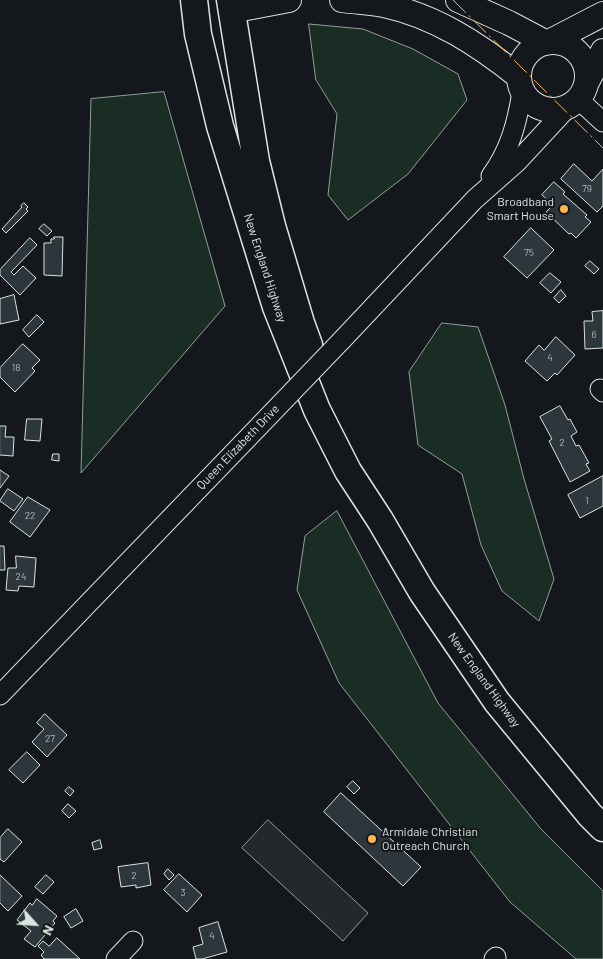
<!DOCTYPE html>
<html>
<head>
<meta charset="utf-8">
<style>
	body { margin:0 }
	#map { position:relative; width:603px; height:959px; overflow:hidden; background:#14181c; font-family:Barlow,sans-serif }
	canvas { display:block }
	.north { position:absolute; left:10px; top:899px; width:50px; height:50px; -webkit-text-stroke:4px #14181c; paint-order:stroke; rotate:116deg; font-size:14px; font-weight:700; line-height:20px; text-align:center; color:#d8e6dc }
	.north::after { content:''; display:block; margin:auto; width:18px; height:22px; background:#d8e6dc; clip-path:polygon(50% 0,100% 100%,50% 72%,0 100%) }
</style>
</head>
<body>
<div id="map">
<canvas width="603" height="959"></canvas>
<div class="north">N</div>
</div>
<script>
const c = document.querySelector('canvas').getContext('2d');
c.lineJoin = 'round';
function fillPath(path, color) {
  c.fillStyle = color;
  c.fill(path, 'evenodd');
}
function trace(path, color, width, dash) {
  c.strokeStyle = color;
  c.lineWidth = width;
  c.lineCap = dash ? 'butt' : 'round';
  c.setLineDash(dash || []);
  c.stroke(path);
}
function write(font, color, halo, rows, align = 'center') {
  c.font = font + ' Barlow,sans-serif';
  c.lineWidth = 4;
  c.setLineDash([]);
  c.textBaseline = 'middle';
  c.strokeStyle = halo;
  c.fillStyle = color;
  for (const [text, x, y, turn = 0] of rows) {
    c.save();
    c.translate(x, y);
    c.rotate((+turn || 0) * Math.PI / 180);
    c.textAlign = isNaN(turn) ? turn : align;
    if (halo) c.strokeText(text, 0, 0);
    c.fillText(text, 0, 0);
    c.restore();
  }
}
const green = new Path2D(`
	M309,24L363,29L413,49L458,74L467,100L408,174L348,220L328,195L337,114L316,80Z
	M164,92L225,306L81,473L91,99Z
	M442,323L478,327L505,405L524,479L554,579L539,621L502,591L481,545L462,474L418,445L409,372Z
	M337,511L438,703L541,829L603,891V959H576L510,902L339,683L297,590L305,536Z`);
const parking = new Path2D(`
	M268,820L368,913L343,941L242,848Z`);
const building = new Path2D(`
	M574,164L592,181L603,169V206L597,212L561,179Z
	M554,182L565,192L563,194L587,215L585,217L591,222L576,238L571,233L569,234L546,212L553,205L542,195Z
	M24,203L28,207L26,209L28,211L6,233L2,229L22,207L21,206Z
	M44,224L52,231L47,236L39,229Z
	M531,228L554,250L527,278L504,257Z
	M54,237H63L62,276L44,275V243H51V239H54Z
	M30,238L37,245L11,272L14,275L23,266L36,278L20,295L0,275V270Z
	M590,261L599,269L594,274L585,266Z
	M550,273L561,282L551,293L540,283Z
	M561,290L566,296L559,303L554,298Z
	M14,295L19,320L0,324V299Z
	M603,311V348L585,349L584,321H593L592,312Z
	M37,315L44,322L29,337L23,330Z
	M556,337L575,355L557,375L555,373L547,381L525,361L539,345L544,350Z
	M23,344L40,360L32,368L35,371L15,392L0,377V368Z
	M560,406L568,420L570,419L577,432L571,436L576,446L579,445L589,463L586,464L590,471L570,482L549,441L552,439L540,417Z
	M27,419H42L40,441L25,440Z
	M0,426H6L5,437H14L13,456L0,455Z
	M53,454H59V461L52,460Z
	M0,470L9,476L0,488Z
	M603,476V506L580,518L568,495Z
	M8,489L23,499L14,511L0,501Z
	M28,497L50,510L30,537L10,522Z
	M0,546H4L5,570H0Z
	M16,556L36,558L34,587L19,586L18,591L6,590L8,568H16Z
	M45,714L67,735L47,757L32,742L44,729L37,723Z
	M27,752L40,765L23,783L9,770Z
	M353,781L360,788L354,794L347,787Z
	M69,787L74,791L70,796L65,791Z
	M341,793L421,867L403,886L324,812Z
	M68,804L76,811L69,818L62,811Z
	M8,829L22,842L4,862L0,859V838Z
	M100,840L102,848L94,850L92,843Z
	M148,863L151,885L136,888V885L121,887L118,867Z
	M168,869L174,875L169,880L164,874Z
	M179,874L202,895L187,912L164,890Z
	M0,875L22,896L8,911L0,903Z
	M46,875L54,882L43,894L35,887Z
	M37,899L57,916L53,921L55,923L35,947L24,939L31,931L17,920L30,903L32,905Z
	M76,909L83,921L71,928L64,917Z
	M218,922L227,952L202,959H196L193,947L203,944L199,928Z
	M57,938L80,959H44L41,955L44,952L38,946L43,941L49,946Z`);
const minor = new Path2D(`
	M578,99L603,122
	M491,176C510,150 517,123 522,92
	M341,341L475,199L517,162L569,106
	M600,389L603,392
	M0,695L242,444
	M116,959L133,941
	M494,959L496,957`);
const major = new Path2D(`
	M342,0C356,2 370,2 384,5C435,16 478,44 518,76
	M458,0L509,23L545,42
	M231,11L289,0
	M551,41L603,14
	M519 76a34 34 0 1 1 68 0a34 34 0 1 1-68 0Z
	M586,84L603,51`);
const highway = new Path2D(`
	M194,0L198,34L220,126L276,307L317,410L348,471L380,520L422,592L497,702L590,815L603,828
	M230,0L256,161L272,226L301,323L309,345`);
const minorBridge = new Path2D(`
	M242,444L341,341`);
const power = new Path2D(`
	M453,0L603,148`);
const markers = [
	[564,209,5,"#ffb74d"],
	[372,839,5,"#ffb74d"]
];
const numberNames = [
	["79",587,189],
	["75",529,253],
	["6",594,335],
	["4",550,358],
	["18",16,368],
	["2",562,443],
	["1",587,501],
	["22",30,516],
	["24",21,577],
	["27",50,739],
	["2",134,876],
	["3",183,893],
	["4",212,936]
];
const poiNames = [
	["Broadband",554,202],
	["Smart House",554,216],
	["Armidale Christian",382,832,"left"],
	["Outreach Church",382,846,"left"]
];
const streetNames = [
	["New England Highway",265,268,72],
	["Queen Elizabeth Drive",238,447,-46],
	["New England Highway",484,680,54]
];
fillPath(green, '#1a2d24');
trace(green, '#939e99', 1);
fillPath(parking, '#24282b');
trace(parking, '#939e99', 1);
fillPath(building, '#2c363c');
trace(building, '#d8e6dc', 1);
trace(minor, '#d8e6dc', 21);
trace(major, '#d8e6dc', 26);
trace(highway, '#d8e6dc', 29);
trace(minor, '#14181c', 19);
trace(major, '#14181c', 24);
trace(highway, '#14181c', 26);
trace(minorBridge, '#d8e6dc', 21, []);
trace(minorBridge, '#14181c', 19);
trace(power, '#ffb74d', 1, [18, 4, 2.5, 4]);
for (const [x, y, r, color] of markers) {
  const dot = new Path2D();
  dot.arc(x, y, r, 0, 2 * Math.PI);
  c.fillStyle = color;
  c.fill(dot);
  trace(dot, '#14181c', 2);
}
write('10px', '#adbab4', null, numberNames);
write('12px', '#d8e6dc', '#14181c', poiNames, 'right');
write('12px', '#d8e6dc', '#14181c', streetNames);
</script>
</body>
</html>
